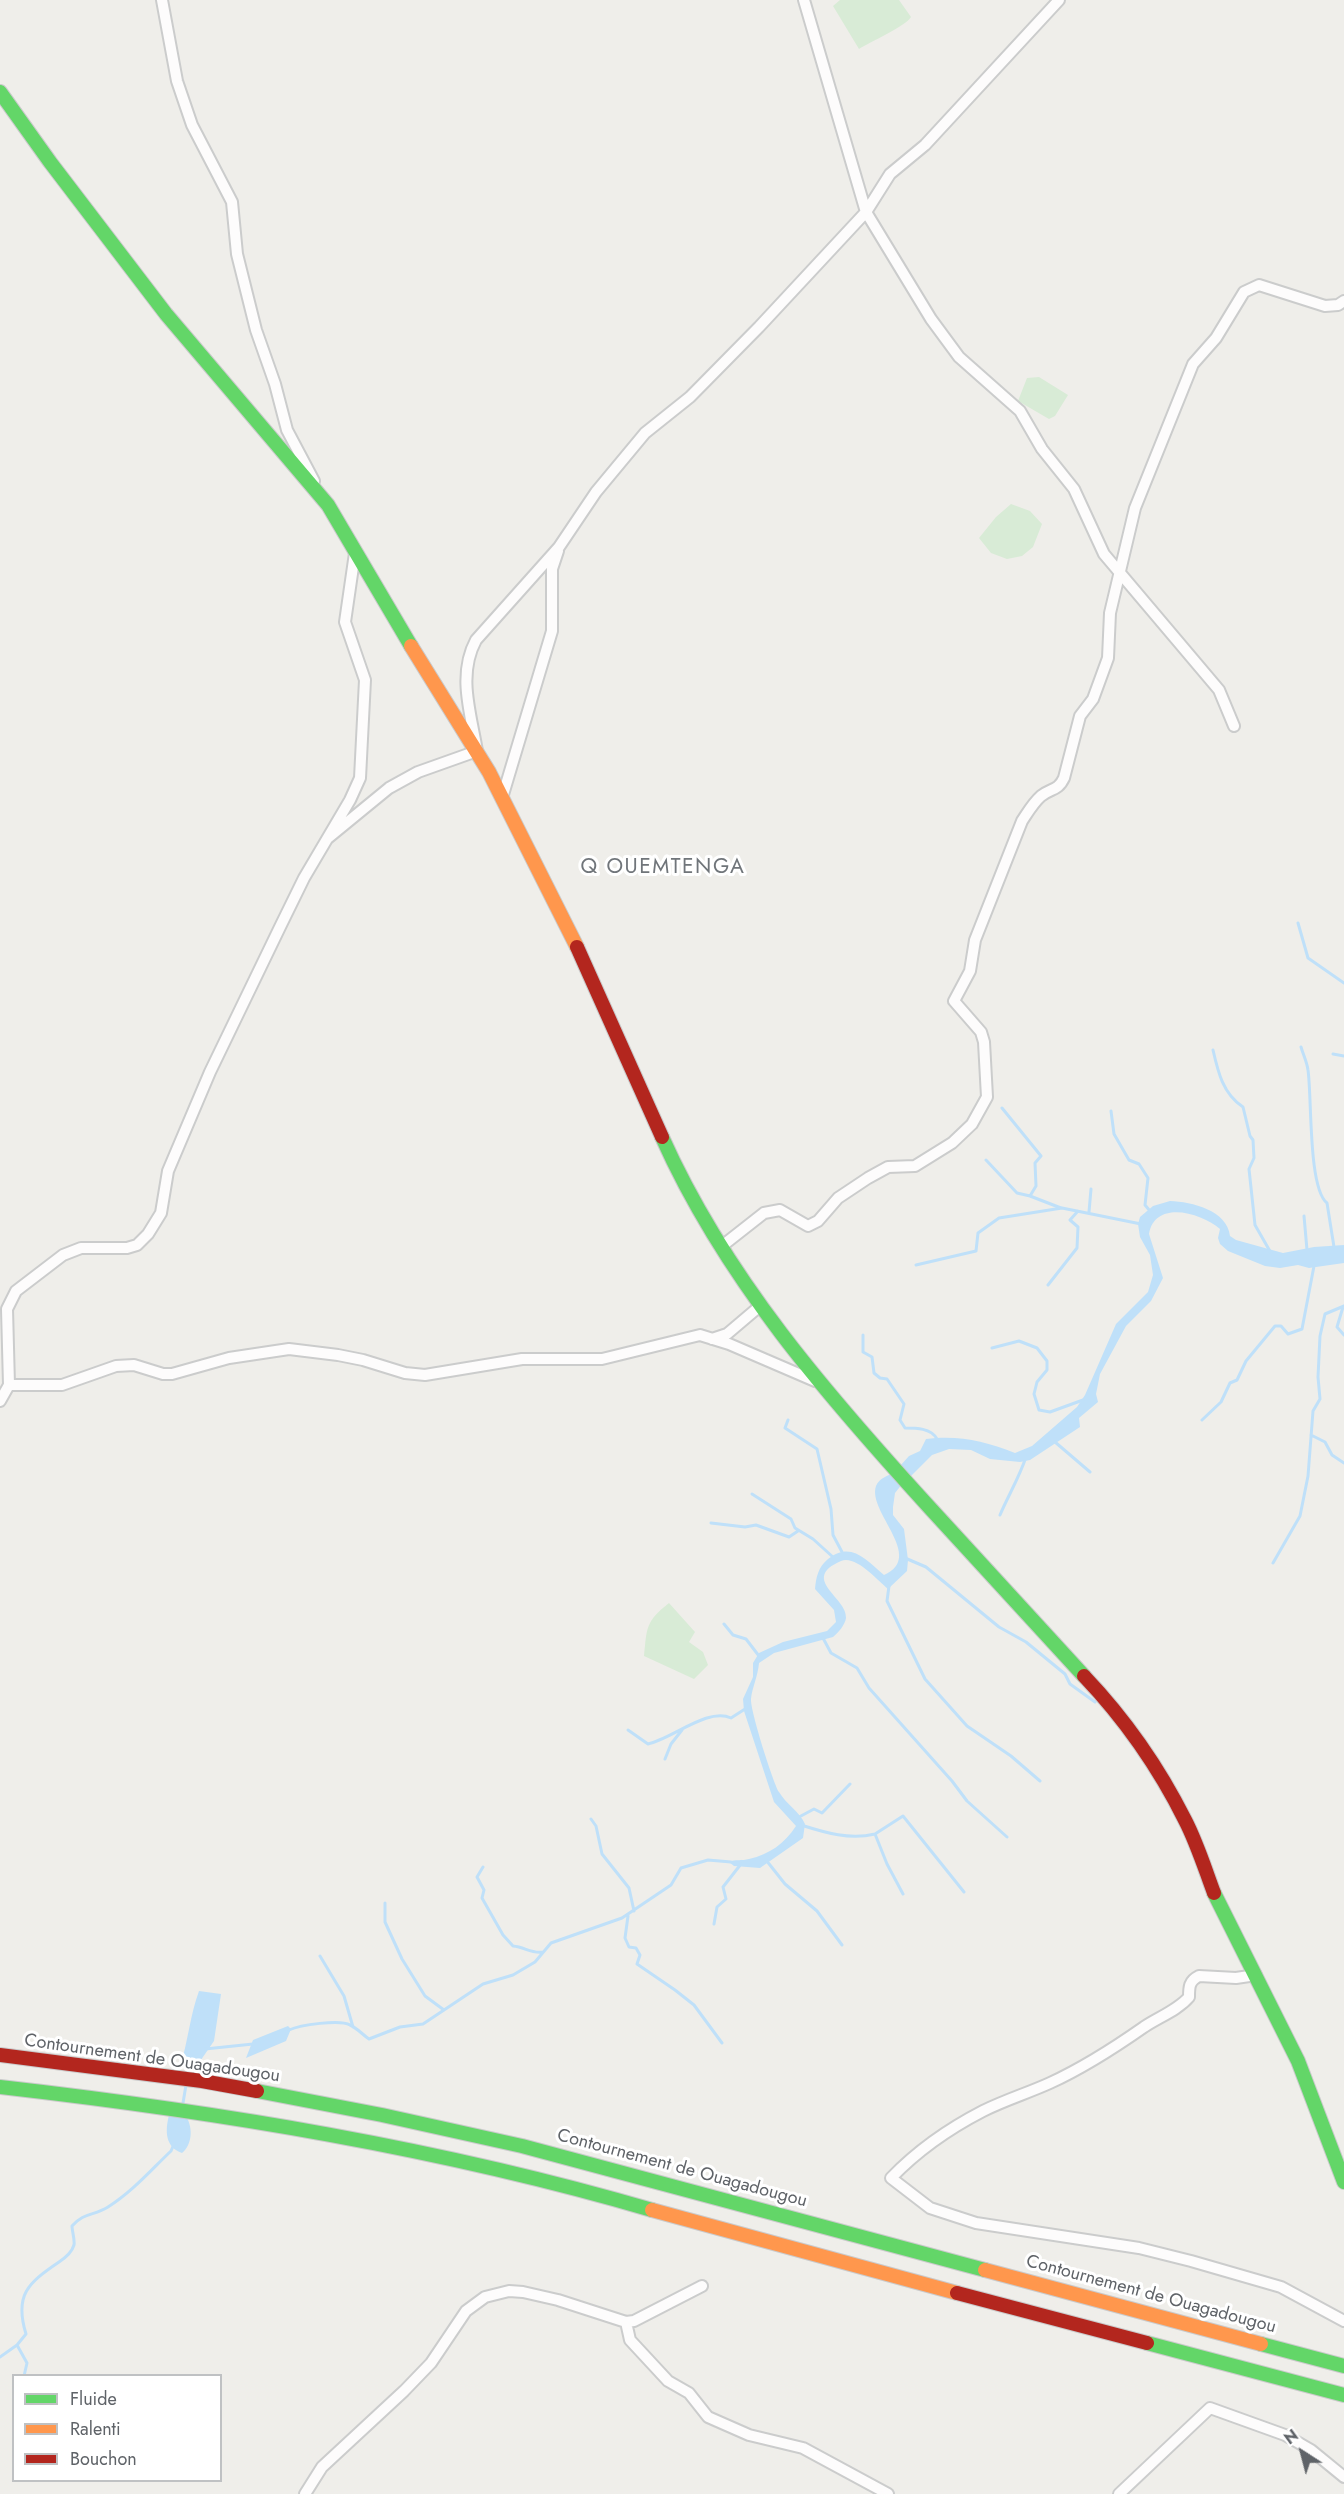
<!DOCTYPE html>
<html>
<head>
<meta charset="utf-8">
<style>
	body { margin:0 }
	#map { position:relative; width:1344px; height:2494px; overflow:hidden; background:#efeeea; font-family:Jost,sans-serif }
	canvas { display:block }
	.legend { position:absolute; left:12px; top:2374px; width:210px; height:108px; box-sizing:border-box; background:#fff; border:2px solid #bfc1c3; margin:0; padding:8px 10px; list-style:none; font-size:18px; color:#5f6368 }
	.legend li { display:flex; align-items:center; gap:12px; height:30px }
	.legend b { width:30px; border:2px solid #bfc1c3 }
	.north { position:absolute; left:1272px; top:2422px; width:60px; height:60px; -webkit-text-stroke:4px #fff; paint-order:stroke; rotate:324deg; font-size:16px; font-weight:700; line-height:24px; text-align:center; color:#5f6368 }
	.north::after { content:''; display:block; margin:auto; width:21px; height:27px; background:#5f6368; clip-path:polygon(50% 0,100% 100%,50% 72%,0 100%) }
</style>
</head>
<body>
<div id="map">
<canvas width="1344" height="2494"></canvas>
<ul class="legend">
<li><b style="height:8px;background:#63d668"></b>Fluide</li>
<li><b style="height:8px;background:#ff974d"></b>Ralenti</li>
<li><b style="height:8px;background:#b3261e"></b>Bouchon</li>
</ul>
<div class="north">N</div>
</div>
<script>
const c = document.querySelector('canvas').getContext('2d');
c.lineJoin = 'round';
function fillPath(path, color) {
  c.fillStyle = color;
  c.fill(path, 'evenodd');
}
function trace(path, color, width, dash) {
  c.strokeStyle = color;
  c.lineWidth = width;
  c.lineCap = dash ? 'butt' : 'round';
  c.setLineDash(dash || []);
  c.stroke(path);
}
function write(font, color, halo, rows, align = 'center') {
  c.font = font + ' Jost,sans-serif';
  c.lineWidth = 6;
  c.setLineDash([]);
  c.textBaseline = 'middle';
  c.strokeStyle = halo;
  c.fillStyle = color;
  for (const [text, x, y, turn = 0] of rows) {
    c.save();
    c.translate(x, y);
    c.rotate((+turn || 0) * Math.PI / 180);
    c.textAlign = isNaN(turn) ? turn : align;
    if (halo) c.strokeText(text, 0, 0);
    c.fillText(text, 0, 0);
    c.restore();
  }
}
const green = new Path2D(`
	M840,0H899L911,17C906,26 870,42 859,49L833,6Z
	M1039,377L1068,395L1055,416L1049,419L1018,401L1027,378Z
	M1011,504L1030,511L1042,524L1033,547L1022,556L1007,559L991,553L979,538L996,517Z
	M669,1603L695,1632L689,1642L703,1652L708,1665L694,1679L644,1656C647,1628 645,1622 669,1603Z`);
const water = new Path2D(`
	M1170,1201C1192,1202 1227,1210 1230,1236L1236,1240L1283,1253L1314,1247L1344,1245V1263L1309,1268L1298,1265L1280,1268L1265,1266L1228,1251L1220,1244L1218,1238L1220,1229C1202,1213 1155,1199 1149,1234L1163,1278L1151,1301L1126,1326L1100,1374L1096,1394L1098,1402L1079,1418L1080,1427L1030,1460L1020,1462L990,1459L971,1450L949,1449L932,1455L910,1477L900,1466L909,1456L920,1451L926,1439C959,1435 984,1441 1015,1453L1032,1446L1077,1407L1085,1395L1116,1324L1148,1292L1153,1275L1150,1255L1140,1237L1138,1224L1140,1217L1153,1206Z
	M895,1472L903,1483L895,1493L893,1507V1515L904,1529L908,1560L907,1571L888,1589C877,1580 856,1555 841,1561C799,1579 848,1598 846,1618C845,1625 838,1633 833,1637L774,1653L759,1663C758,1676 752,1688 751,1699C750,1710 773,1782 779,1792C786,1804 800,1812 805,1824L803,1838L760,1868L734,1866L729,1862C735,1859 742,1861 749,1859C770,1854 784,1844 796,1826L774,1802L744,1711L743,1699L753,1677V1663L759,1653L783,1642L827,1631L836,1622L834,1610L815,1589C816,1578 818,1567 828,1559C851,1541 865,1559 884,1575C926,1557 867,1512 876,1486C879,1478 888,1476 895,1472Z
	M199,1991L221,1994L214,2041L194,2070L180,2067C188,2042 190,2015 199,1991Z
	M288,2026L291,2029L286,2041L246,2058L253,2040Z
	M169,2115L187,2118C193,2129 192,2145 182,2153C165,2147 165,2131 169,2115Z`);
const stream = new Path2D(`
	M1298,923L1308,958L1344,983
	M1301,1047C1303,1054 1307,1062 1308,1070C1312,1097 1308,1188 1327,1203L1334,1247
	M1213,1050C1218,1072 1223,1094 1243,1107L1250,1136L1253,1140L1254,1158L1249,1169L1255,1225L1271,1253
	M1333,1054L1344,1056
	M1002,1108L1041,1156L1035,1163L1036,1186L1030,1196L1061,1208
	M1111,1111L1114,1134L1129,1160L1139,1164L1148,1178L1145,1205L1150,1211
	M986,1160L1017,1193L1030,1196
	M1089,1212L1091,1189
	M1304,1216L1307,1250
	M916,1265L976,1251L978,1233L999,1218L1062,1208L1141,1224
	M1048,1285L1077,1248L1078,1227L1070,1220L1078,1211
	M1343,1307L1337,1327L1344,1335
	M863,1335V1352L872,1357L874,1373L880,1378L887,1379L904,1404L900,1420L905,1428C916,1428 931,1428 937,1439
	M992,1348L1019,1341L1037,1348L1047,1361V1370L1037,1382L1034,1394L1039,1410L1050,1412L1083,1400
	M788,1420L785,1428L817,1449L831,1509L833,1535L842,1552
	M1202,1420L1221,1402L1230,1383L1237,1380L1246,1361L1275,1326H1281L1288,1334L1302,1329L1314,1266
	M1311,1435L1325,1442L1332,1455L1344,1463
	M1055,1442L1090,1472
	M752,1494L791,1519L795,1528L813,1539L834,1558
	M1000,1515C1008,1496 1019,1478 1026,1457
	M711,1523L745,1527L756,1525L789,1537L798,1531
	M905,1558L926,1567L999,1627L1026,1642L1065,1674L1070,1684L1095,1702
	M1273,1563L1300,1516L1308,1476L1313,1411L1320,1399L1318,1377L1320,1336L1325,1314L1344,1306
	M889,1586L887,1601L925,1679L967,1726L1011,1756L1040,1781
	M724,1624L733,1635L746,1639L759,1656
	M823,1638L831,1653L857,1668L869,1688L952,1781L967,1801L1007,1837
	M628,1730L648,1744C672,1739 708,1707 731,1718L745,1709
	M665,1759L671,1744L682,1730
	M799,1817L814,1809L822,1813L850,1784
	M591,1819L596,1826L602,1854L629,1888L634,1911
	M801,1825C826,1833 850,1840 875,1834L887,1864L903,1894
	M875,1834L903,1816L964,1892
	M766,1860L785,1884L817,1911L842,1945
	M483,1867L477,1877L484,1890L482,1898L503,1935L513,1946C525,1947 531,1954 543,1952
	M385,1903V1922L402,1959L425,1996L444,2010
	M628,1916L625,1938L629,1947L636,1948L640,1955L637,1964L675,1990L694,2005L722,2043
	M714,1924L717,1907L726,1899L723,1887L741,1864
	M320,1956L344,1996L353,2027
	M289,2030C300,2025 340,2019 350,2025C357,2028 363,2035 369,2039L400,2027L423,2024L483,1984L513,1975L535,1962L551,1943L622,1918L671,1885L681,1868L708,1860L731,1862
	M205,2049L253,2044
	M183,2103L186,2085
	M17,2345L27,2363L24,2376
	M0,2357L17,2345L26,2334C14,2295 28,2283 59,2262C65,2258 72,2252 74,2245C75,2240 72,2231 72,2226C84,2212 94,2216 108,2207C132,2192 151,2170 171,2151L174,2144`);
const street = new Path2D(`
	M162,0L177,81L192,125L232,202L237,254L256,330L275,384L287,430L314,481
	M804,0L866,212L931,319L959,357L1020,411L1042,449L1074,489L1104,554L1219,690L1234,726
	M502,798L552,631V569L558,551
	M328,838L389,788L418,772L477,751C471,714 457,675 476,640L559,547L596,492L645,433L690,397L759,327L866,212L890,174L925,145L1059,0
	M722,1246L764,1213L780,1210L808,1226L818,1221L838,1198L868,1178L888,1167L915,1166L952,1143L972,1124L987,1097L984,1042L981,1032L954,1001L970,971L975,940L1022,821C1028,812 1033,803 1041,796C1051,788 1058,791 1064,778L1080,716L1093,699L1108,658L1110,613L1135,508L1193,364L1216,338L1244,292L1259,285L1325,306L1338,305L1344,301
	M712,1339L727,1334L760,1306
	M9,1385H62L116,1366L134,1365L163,1374H172L229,1358L289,1349L338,1355L363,1360L405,1373L425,1375L522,1359H602L700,1335L729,1344L815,1381
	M0,1401L9,1385L7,1309L16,1291L63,1255L81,1248H127L137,1245L148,1234L161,1213L168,1171L210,1072L280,927L304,878L350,800L360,778L365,680L345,622L355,553
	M1256,1975L1236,1978L1199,1976C1189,1981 1189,1987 1189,1997C1178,2010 1159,2017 1144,2027C1114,2048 1083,2068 1050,2083C1028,2093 1005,2100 983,2111C950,2128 917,2151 891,2178L930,2208L976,2223L1139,2248L1191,2261L1281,2287L1344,2321
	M626,2322L630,2340L668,2381L689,2393L708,2417L749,2435L803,2448L888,2494
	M305,2494L322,2467L404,2391L431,2363L466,2311L485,2297L509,2291L523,2292L558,2300L626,2322L634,2321L702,2286
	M1119,2494L1210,2408L1285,2435L1311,2450L1344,2477`);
const fast = new Path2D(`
	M0,92L50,162L166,314L328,505L411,646
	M662,1137C725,1278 827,1395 930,1508C982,1564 1033,1620 1084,1676
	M1214,1893L1298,2061L1344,2182
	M0,2087C219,2112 440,2148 652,2210
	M257,2091L382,2115L522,2146L985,2270
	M1147,2343L1344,2395
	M1261,2344L1344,2366`);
const slow = new Path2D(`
	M411,646L489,772L577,947
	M652,2210L957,2293
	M985,2270L1261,2344`);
const jam = new Path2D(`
	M577,947L662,1137
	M1084,1676C1124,1718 1159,1768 1185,1820C1197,1843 1205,1869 1214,1893
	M0,2055L202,2081L257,2091
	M957,2293L1147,2343`);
const streetNames = [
	["Contournement de Ouagadougou",152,2059,8],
	["Contournement de Ouagadougou",682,2169,15],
	["Contournement de Ouagadougou",1151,2295,15]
];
const quarterNames = [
	["Q OUEMTENGA",663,868]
];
fillPath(green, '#d8ebd6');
fillPath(water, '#bfe0f9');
trace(stream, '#bfe0f9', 3);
trace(street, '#cbcccc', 14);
trace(fast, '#cacacb', 16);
trace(slow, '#cacacb', 16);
trace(jam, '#cacacb', 16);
trace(street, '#fdfcfc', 10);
trace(fast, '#63d668', 14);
trace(slow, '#ff974d', 14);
trace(jam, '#b3261e', 14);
write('18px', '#5f6368', '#fff', streetNames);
c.letterSpacing = '1.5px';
write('21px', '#70757a', '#fff', quarterNames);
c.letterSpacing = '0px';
</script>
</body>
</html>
